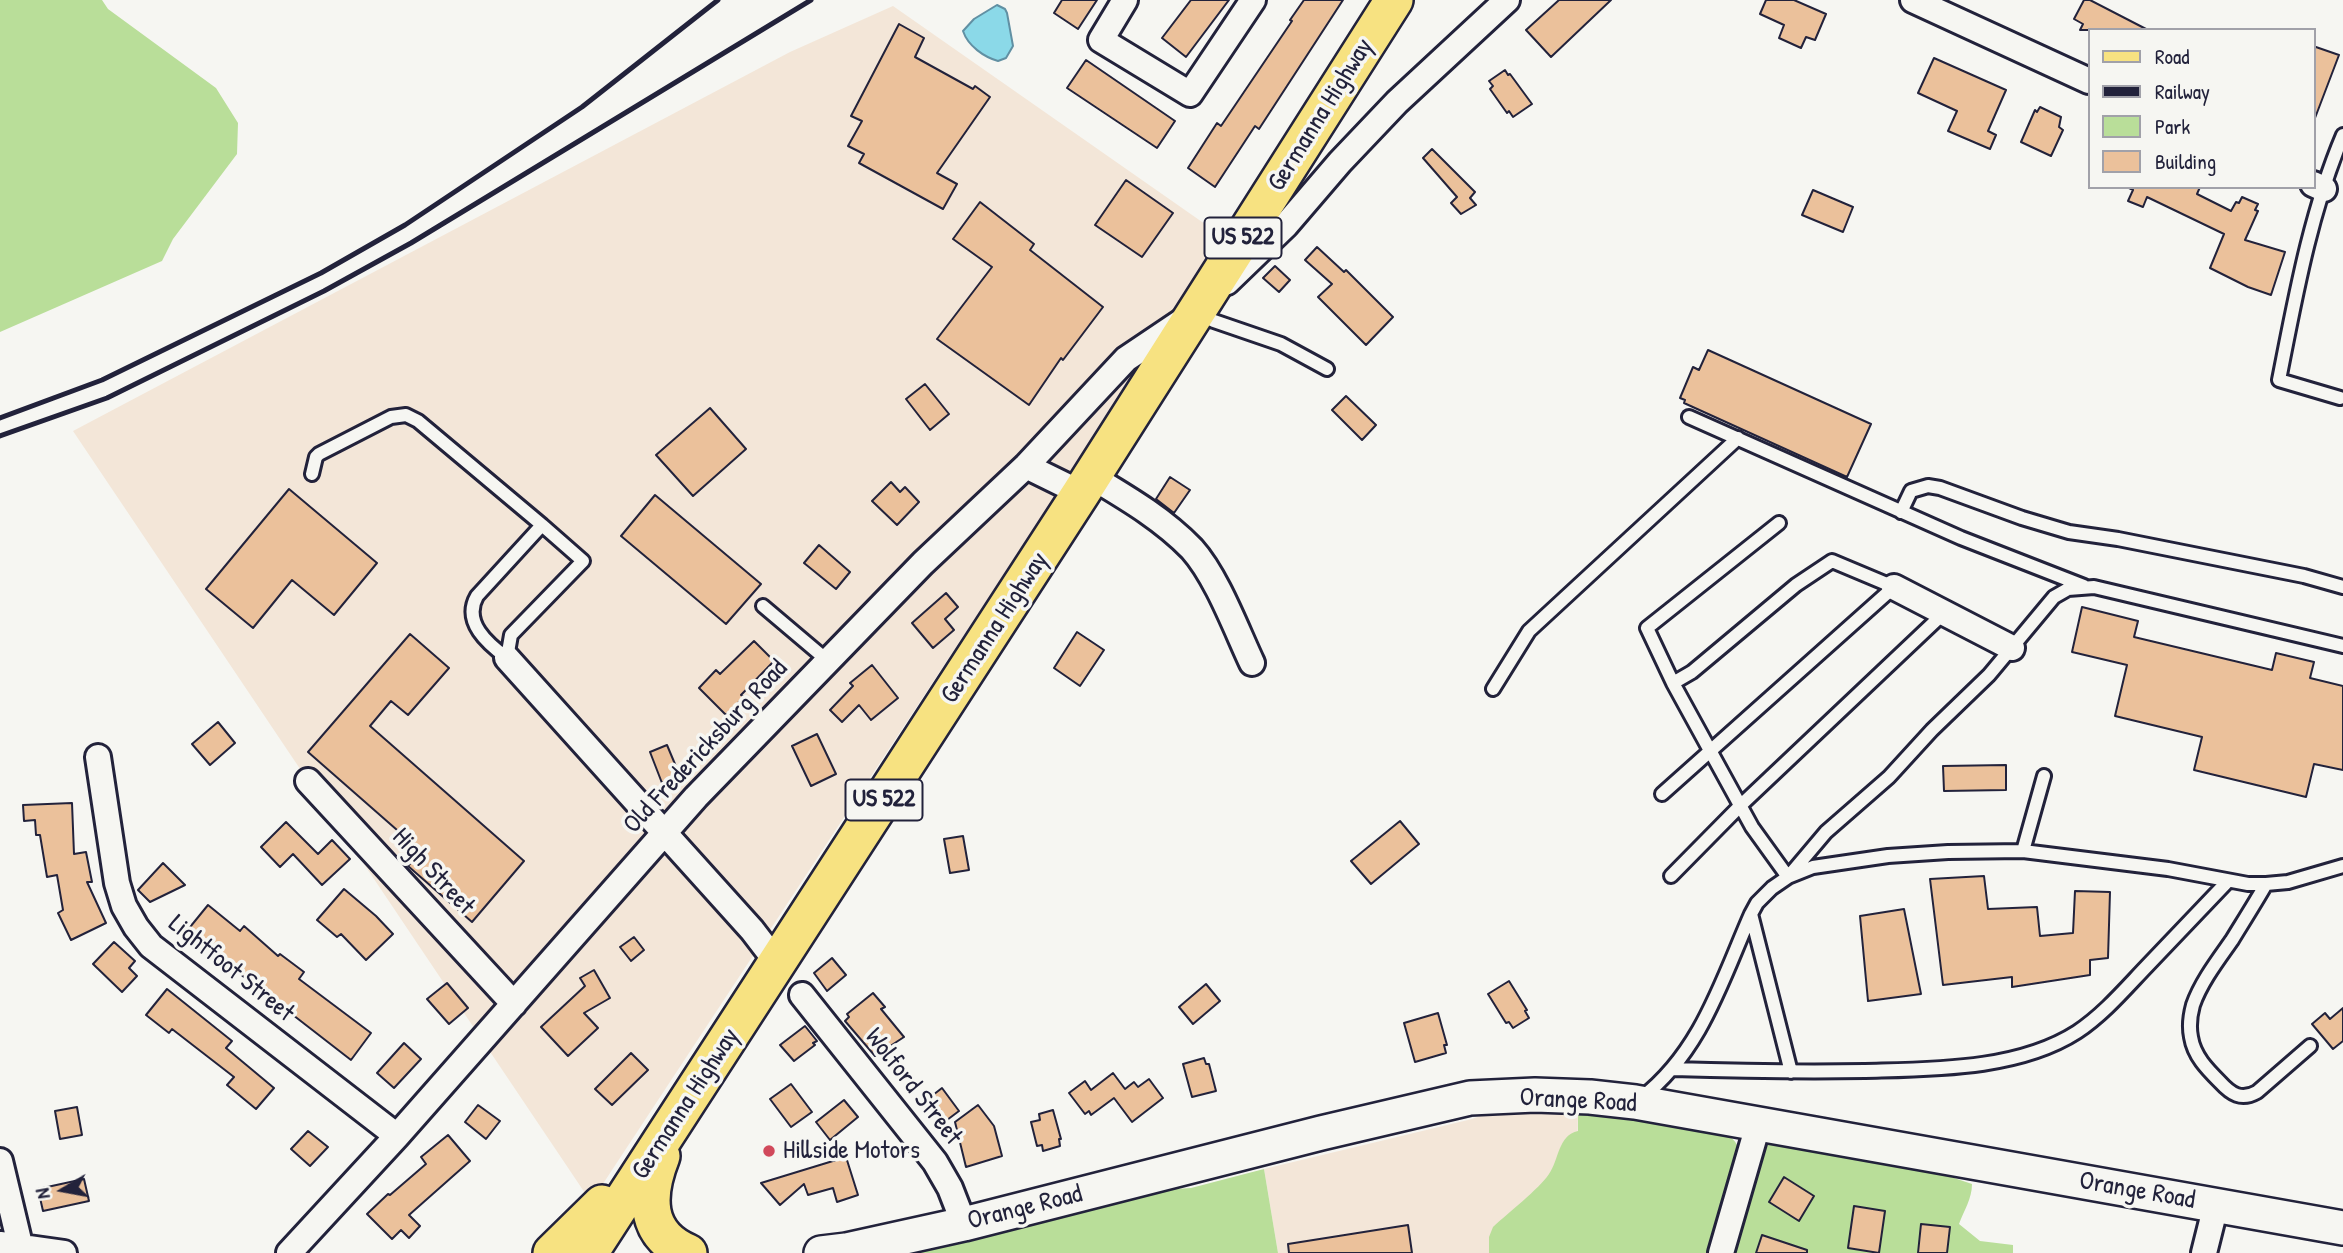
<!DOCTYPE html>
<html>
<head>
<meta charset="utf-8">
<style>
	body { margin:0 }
	#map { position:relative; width:2343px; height:1253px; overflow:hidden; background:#f6f6f2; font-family:"Patrick Hand",sans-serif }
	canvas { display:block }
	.legend { position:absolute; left:2088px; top:28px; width:228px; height:161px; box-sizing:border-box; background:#f6f6f2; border:2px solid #a1a1a9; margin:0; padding:9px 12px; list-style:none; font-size:21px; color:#22223b }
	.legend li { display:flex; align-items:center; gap:14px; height:35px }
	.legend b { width:35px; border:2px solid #a1a1a9 }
	.north { position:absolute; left:28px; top:1155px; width:70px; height:70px; -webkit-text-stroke:5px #f6f6f2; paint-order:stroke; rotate:260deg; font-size:19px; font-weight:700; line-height:28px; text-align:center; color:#22223b }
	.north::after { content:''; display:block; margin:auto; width:24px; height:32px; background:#22223b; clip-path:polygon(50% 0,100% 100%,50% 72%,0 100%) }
</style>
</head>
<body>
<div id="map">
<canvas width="2343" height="1253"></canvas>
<ul class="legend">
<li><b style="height:9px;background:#f7e281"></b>Road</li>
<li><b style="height:9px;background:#22223b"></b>Railway</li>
<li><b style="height:19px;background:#b9de99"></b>Park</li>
<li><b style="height:19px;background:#ebc19b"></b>Building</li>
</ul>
<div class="north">N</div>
</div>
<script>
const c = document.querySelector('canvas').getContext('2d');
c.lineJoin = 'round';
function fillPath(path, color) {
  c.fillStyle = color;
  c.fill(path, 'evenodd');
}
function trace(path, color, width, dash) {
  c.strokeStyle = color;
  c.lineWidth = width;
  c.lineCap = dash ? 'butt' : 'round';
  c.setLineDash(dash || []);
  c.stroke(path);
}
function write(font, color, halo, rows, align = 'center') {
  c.font = font + ' "Patrick Hand",sans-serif';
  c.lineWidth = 7;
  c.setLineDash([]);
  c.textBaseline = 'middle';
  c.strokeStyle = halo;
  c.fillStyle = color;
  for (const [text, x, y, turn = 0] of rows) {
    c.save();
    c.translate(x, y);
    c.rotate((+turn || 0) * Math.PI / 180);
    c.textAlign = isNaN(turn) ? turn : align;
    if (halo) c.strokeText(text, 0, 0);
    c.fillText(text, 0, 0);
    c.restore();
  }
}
const built = new Path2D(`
	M893,6L1225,238L591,1202L73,431L790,52Z
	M1578,1108L1577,1188L1489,1248V1253H1278L1264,1169L1472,1119L1493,1111Z`);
const green = new Path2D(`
	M0,0H102L108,9L216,88L238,123L237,154L173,239L162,261L0,332Z
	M1578,1108L1724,1133C1734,1139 1739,1143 1738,1155L1713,1253H1489V1237L1493,1227C1508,1213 1539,1189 1549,1174C1559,1160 1558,1135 1578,1131Z
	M1764,1138L1927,1169L1972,1184C1972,1199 1964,1210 1959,1224L1980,1241L2013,1245V1253H1734L1759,1166Z
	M1264,1169L1278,1253H909L1145,1191L1191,1188Z`);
const water = new Path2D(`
	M997,5L1005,9L1007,13L1013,46L1006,58L998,61C984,57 968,46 963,31L974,19Z`);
const building = new Path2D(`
	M1062,0H1097L1078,29L1054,13Z
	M1191,0H1229L1186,57L1162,38Z
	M1304,0H1343L1259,129L1255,126L1215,187L1188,168L1217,123L1221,126L1292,21L1290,20Z
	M1559,0H1611L1551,57L1526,30Z
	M1766,0H1794L1826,14L1815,40L1806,37L1801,48L1779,38L1784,25L1760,14Z
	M2084,0H2090L2148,30H2080L2083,24L2074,19Z
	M899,24L924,38L915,57L973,89L975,86L990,97L937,173L957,184L943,209L859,163L864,154L848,146L862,121L851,116Z
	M2313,46L2339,55L2315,118H2313Z
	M1934,58L2006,90L1988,131L1996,135L1990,149L1948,131L1957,111L1918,93Z
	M1086,60L1175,121L1157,148L1067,88Z
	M1505,70L1508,75L1510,74L1532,104L1513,117L1509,111L1507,113L1490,89L1493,86L1489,81Z
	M2040,107L2061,117L2059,127L2063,130L2051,156L2021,142L2035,110L2037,112Z
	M1432,149L1475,192L1470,198L1476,205L1461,214L1451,203L1457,197L1423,158Z
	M1126,180L1173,213L1142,257L1095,225Z
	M2127,187H2200L2197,194L2231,211L2236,202L2239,203L2242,197L2258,204L2255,210L2258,211L2245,240L2285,252L2271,295L2248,287L2210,268L2224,234L2147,197L2143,207L2128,201L2133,190Z
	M1813,190L1853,207L1843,232L1802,215Z
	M980,202L1034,244L1030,250L1103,307L1063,360L1061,358L1029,405L937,339L992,267L953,239Z
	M1317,247L1344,272L1346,270L1393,317L1366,345L1318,297L1332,284L1305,260Z
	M1275,266L1290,280L1279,292L1263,278Z
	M1708,350L1871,424L1847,477L1684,403L1685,400L1680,398L1693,367L1699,370Z
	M925,384L949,414L930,430L906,399Z
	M1346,396L1376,425L1362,440L1332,410Z
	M710,408L746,449L693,496L656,455Z
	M1170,477L1190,490L1174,513L1156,499Z
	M891,482L900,492L905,487L919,502L897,525L872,501Z
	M289,489L377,563L334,615L292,580L253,628L206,589Z
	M655,495L761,584L726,624L621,536Z
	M819,545L850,572L836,589L804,563Z
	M946,593L958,607L945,619L954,630L933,648L912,623Z
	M2082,607L2138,621L2134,637L2272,670L2276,653L2314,662L2310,678L2343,686V770L2314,764L2306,797L2194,770L2202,737L2115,716L2127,665L2072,652Z
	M1077,632L1104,650L1080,686L1054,668Z
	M410,634L449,668L408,715L391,701L370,726L524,861L472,922L408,866L421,851L308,752Z
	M754,641L774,661L741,695L744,697L726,715L699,688L716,670L720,674Z
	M872,665L898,698L871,720L859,705L842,722L830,710L853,686L850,683Z
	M218,722L235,743L210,765L192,744Z
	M817,734L836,774L811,786L792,746Z
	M667,745L680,776L662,783L650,752Z
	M2006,765V790L1944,791L1943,766Z
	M72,803L74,854L86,852L92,882H87L106,923L71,940L58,913L63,910L57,875L47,877L40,835H36L35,820L24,821L23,805Z
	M1400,821L1419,844L1371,884L1351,861Z
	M286,822L318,854L332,840L350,859L322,885L293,854L280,867L261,847Z
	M963,836L969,870L950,873L944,839Z
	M163,863L185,885L150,902L138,890Z
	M1984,876L1988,909L2037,907L2040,936L2073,933L2075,891L2110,892L2108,958L2090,960V975L2012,987V977L1943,985L1930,879Z
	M344,889L376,916L393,934L366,960L341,934L337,937L317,920Z
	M208,905L240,931L244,926L278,956L280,954L304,972L299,979L371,1033L351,1060L186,932Z
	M1904,909L1921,994L1868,1001L1860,916Z
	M634,937L644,950L631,961L620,947Z
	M114,942L135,961L129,968L137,976L122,992L93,964Z
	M832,958L846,975L827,991L814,973Z
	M594,970L610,998L584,1013L598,1028L568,1056L541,1027L585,986L580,978Z
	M1509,981L1527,1010L1525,1011L1529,1018L1513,1028L1509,1022L1506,1023L1488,994Z
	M447,983L468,1008L449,1024L427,999Z
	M1206,984L1220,1001L1193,1024L1179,1007Z
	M167,989L232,1041L226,1048L274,1088L256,1109L227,1085L234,1077L172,1029L169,1033L146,1015Z
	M873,993L885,1007L881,1009L904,1037L875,1056L845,1021L849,1017L847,1014Z
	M2343,1008V1041L2333,1049L2312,1024L2325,1013L2330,1019Z
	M1438,1013L1447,1045H1444L1446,1053L1415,1062L1404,1023Z
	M805,1026L817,1041L813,1043L815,1045L794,1061L780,1045Z
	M404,1043L421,1059L394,1088L377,1073Z
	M631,1053L648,1070L612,1105L595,1089Z
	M1204,1058L1206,1064H1209L1216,1091L1192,1097L1183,1064Z
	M1113,1073L1125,1089L1134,1082L1138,1087L1149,1079L1163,1098L1132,1122L1114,1098L1091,1115L1089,1111L1085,1114L1069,1093L1085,1081L1091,1090Z
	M791,1084L812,1112L791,1127L770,1099Z
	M942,1088L959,1111L939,1126L924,1102Z
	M844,1100L858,1117L830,1140L816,1122Z
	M478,1105L500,1121L486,1139L465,1122Z
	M978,1105L994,1126L1002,1156L966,1167L955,1122Z
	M77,1107L82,1135L60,1139L55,1111Z
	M1053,1110L1061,1139H1059L1060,1146L1043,1151L1042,1145L1037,1146L1031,1122L1040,1120L1039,1114Z
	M308,1131L328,1147L310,1166L291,1149Z
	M448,1135L470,1161L409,1215L420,1226L409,1238L401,1230L392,1239L367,1214L388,1194L390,1195L426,1164L421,1157Z
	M846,1157L858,1195L837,1202L833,1188L808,1195L804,1184L780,1205L761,1183Z
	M1784,1177L1814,1196L1799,1221L1769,1202Z
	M84,1179L89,1201L43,1211L38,1189Z
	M1854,1206L1885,1211L1879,1253L1848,1248Z
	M1921,1224L1950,1227L1947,1253H1918Z
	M1408,1225L1412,1253H1289L1288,1244Z
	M1762,1235L1807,1250V1253H1756Z`);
const service = new Path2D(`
	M1199,314L1214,321L1281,344L1327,369
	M2340,398L2279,380C2295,299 2310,213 2343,135
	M1689,417L1961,538L2084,586
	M312,474L316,457L319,454L391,417L406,415L418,421L542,525
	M1901,512L1911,491L1928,486L1940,488L2022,518L2069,532L2118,539L2304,576L2343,587
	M1779,523L1647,628L1673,683L1752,827L1788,877L1813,867L1888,856L1948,852L2023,851L2168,869L2248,884H2266
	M542,525L583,561L511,635L507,658C488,644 462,622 477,596Z
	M763,606L828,661
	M1493,689L1529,631L1738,438
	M1662,794L1894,587L1832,561L1796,585L1692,672L1673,683
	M2023,851L2044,776
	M1671,876L1741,805L1945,612
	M1751,914L1791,1072
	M2310,1046L2257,1092C2241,1101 2231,1094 2220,1082C2207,1069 2194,1056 2191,1037C2189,1027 2190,1016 2193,1005C2201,982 2218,960 2232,940C2243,922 2255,903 2266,884L2288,882L2343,866
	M1673,1069C1737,1071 1801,1072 1865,1071C1933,1069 2018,1070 2077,1032C2104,1014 2125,989 2147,966C2174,938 2201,909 2228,881
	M1641,1098C1701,1052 1722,980 1751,914L1757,903L1772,888L1788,877L1826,832L1889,777L1932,730L1989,675L2054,597L2068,589L2094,587L2343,646`);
const minor = new Path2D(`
	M1125,0L1101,40L1190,94L1253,0
	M1913,0L2089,81
	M2313,184L2324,189
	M1227,282L1286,225L1340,162L1397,102L1507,0
	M1026,466L1081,493
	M1092,477C1127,498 1163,519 1192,549C1217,577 1236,629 1252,663
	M1894,587L2012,648
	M507,658L752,930L778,964
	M98,757L117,883L124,906L136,927L151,946L397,1136
	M308,781L514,1004
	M802,995L935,1162L950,1188L964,1224
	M0,1161L22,1253
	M0,1244L64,1253
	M289,1253L397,1136L696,797L923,563L1026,466L1126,359L1184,320
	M1721,1253L1758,1125
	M2204,1253L2216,1205`);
const secondary = new Path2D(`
	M821,1253L846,1250L964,1224L1321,1133L1470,1098L1535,1095L1590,1097L1635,1102L2343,1228`);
const primary = new Path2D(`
	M661,1156C646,1194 643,1234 688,1253
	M552,1253L602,1204
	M589,1253L1081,493L1394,0`);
const rail = new Path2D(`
	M0,418L102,380L321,273L405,225L582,107L718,0
	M0,436L107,398L324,291L411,243L811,0`);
const markers = [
	[769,1151,7,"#d1495b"]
];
const shields = [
	[1243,238,77],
	[884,800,77]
];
const shieldNames = [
	["US 522",1243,238],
	["US 522",884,800]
];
const streetNames = [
	["Germanna Highway",1321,115,-58],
	["Germanna Highway",995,628,-57],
	["Old Fredericksburg Road",706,747,-47],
	["High Street",433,872,47],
	["Lightfoot Street",231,969,39],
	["Wolford Street",913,1087,52],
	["Orange Road",1578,1101,3],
	["Germanna Highway",686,1104,-57],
	["Orange Road",2137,1191,10],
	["Orange Road",1025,1208,-14]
];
const poiNames = [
	["Hillside Motors",783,1151]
];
fillPath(built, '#f3e6d8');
fillPath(green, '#b9de99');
fillPath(water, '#8bd9e8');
trace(water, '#6190a3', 2);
fillPath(building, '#ebc19b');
trace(building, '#22223b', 2);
trace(service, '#22223b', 18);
trace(minor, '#22223b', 30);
trace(secondary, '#22223b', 38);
trace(primary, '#22223b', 42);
trace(service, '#f6f6f2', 12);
trace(minor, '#f6f6f2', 24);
trace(secondary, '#f6f6f2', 33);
trace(primary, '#f7e281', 37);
trace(rail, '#22223b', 5);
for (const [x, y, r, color] of markers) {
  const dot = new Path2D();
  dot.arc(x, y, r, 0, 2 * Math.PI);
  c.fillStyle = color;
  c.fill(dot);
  trace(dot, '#f6f6f2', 2.5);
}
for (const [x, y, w] of shields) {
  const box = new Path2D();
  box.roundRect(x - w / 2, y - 20.5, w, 41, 5);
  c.fillStyle = '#f6f6f2';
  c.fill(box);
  trace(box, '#22223b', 2);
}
write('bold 24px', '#22223b', null, shieldNames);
write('26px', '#22223b', '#f6f6f2', streetNames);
write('26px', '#22223b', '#f6f6f2', poiNames, 'left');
</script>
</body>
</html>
